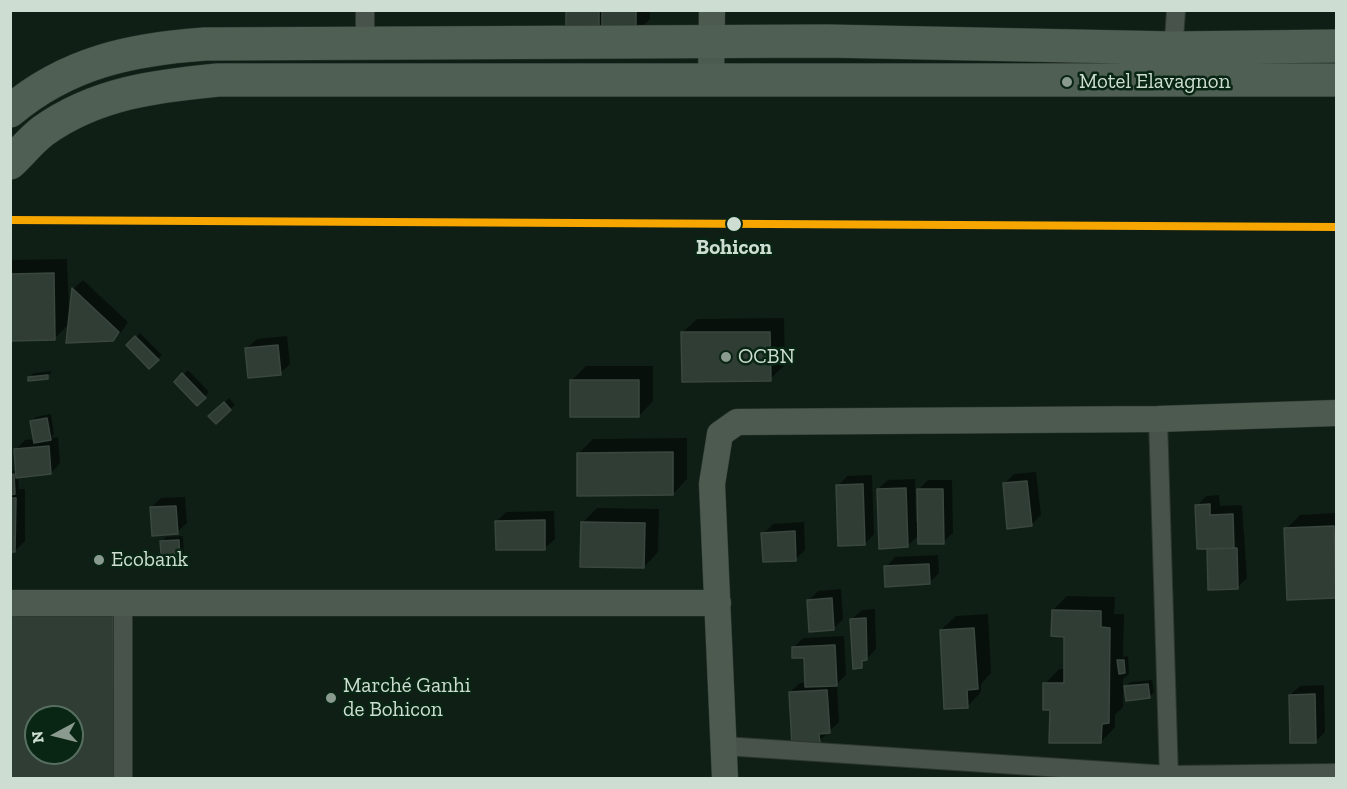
<!DOCTYPE html>
<html>
<head>
<meta charset="utf-8">
<style>
	body { margin:0 }
	#map { position:relative; width:1347px; height:789px; overflow:hidden; background:#0f1f15; font-family:"Zilla Slab",serif }
	canvas { display:block }
	.frame { position:absolute; inset:0; border:12px solid #cdddd1; pointer-events:none }
	.north { position:absolute; left:24px; top:705px; width:60px; height:60px; box-sizing:border-box; background:#092514; border:2px solid #576f60; border-radius:50%; rotate:263deg; font-size:16px; font-weight:700; line-height:24px; text-align:center; color:#cdddd1 }
	.north::after { content:''; display:block; margin:auto; width:21px; height:27px; background:#8a9a8f; clip-path:polygon(50% 0,100% 100%,50% 72%,0 100%) }
</style>
</head>
<body>
<div id="map">
<canvas width="1347" height="789"></canvas>
<div class="frame"></div>
<div class="north">N</div>
</div>
<script>
const c = document.querySelector('canvas').getContext('2d');
c.lineJoin = 'round';
function fillPath(path, color) {
  c.fillStyle = color;
  c.fill(path, 'evenodd');
}
function trace(path, color, width, dash) {
  c.strokeStyle = color;
  c.lineWidth = width;
  c.lineCap = dash ? 'butt' : 'round';
  c.setLineDash(dash || []);
  c.stroke(path);
}
function write(font, color, halo, rows, align = 'center') {
  c.font = font + ' "Zilla Slab",serif';
  c.lineWidth = 5;
  c.setLineDash([]);
  c.textBaseline = 'middle';
  c.strokeStyle = halo;
  c.fillStyle = color;
  for (const [text, x, y, turn = 0] of rows) {
    c.save();
    c.translate(x, y);
    c.rotate((+turn || 0) * Math.PI / 180);
    c.textAlign = isNaN(turn) ? turn : align;
    if (halo) c.strokeText(text, 0, 0);
    c.fillText(text, 0, 0);
    c.restore();
  }
}
const shadow = new Path2D(`
	M567,10H650V19L636,33H604Z
	M67,259L69,313L73,289L83,280L128,322L123,330L113,340L70,323L55,338L10,339V260Z
	M784,318L785,365L770,379L682,333L697,319Z
	M140,333L162,355L149,367L128,345Z
	M287,336L290,364L280,373L247,348L257,339Z
	M586,366H653V401L639,416L572,380Z
	M188,370L209,392L197,404L176,382Z
	M52,371L47,378L29,377L34,373Z
	M229,398L235,405L216,422L210,416Z
	M51,414L54,434L51,438L58,437L60,463L51,473L18,476L19,489H25V541L15,551H10V471H17L15,450L25,440L35,439L31,421L36,417Z
	M687,438V479L673,494L579,453L593,439Z
	M1036,472L1041,515L1031,525L1004,484L1014,474Z
	M872,475L874,534L865,544L838,486L847,476Z
	M915,479L916,522H919L918,490L928,480H952L953,533L943,542L920,534L907,546L878,489L888,480Z
	M1219,495L1220,506L1242,505L1247,578L1238,587L1210,588L1208,547L1197,506L1206,496Z
	M185,497L187,523L177,532L151,508L161,498Z
	M597,508L659,509L658,552L644,567L582,523Z
	M554,511L555,539L545,548L497,521L506,512Z
	M1336,513V596L1289,598L1286,529L1300,515Z
	M804,522L805,550L795,560L763,534L773,524Z
	M183,536L184,557L180,561L162,542L166,537Z
	M938,555L939,573L929,583L886,567L895,557Z
	M841,589L843,619L833,629L808,601L818,591Z
	M1067,596L1115,597L1114,614H1124L1123,657L1128,656L1129,674L1123,679V707L1115,715V727L1101,742L1051,708L1045,684L1059,669H1066V635L1053,610Z
	M10,597H127L128,778H10ZM36,717H72V753H36Z
	M875,609L876,649L861,665L852,619L862,610Z
	M988,614L991,673L981,684V692L967,707L941,630L956,616Z
	M844,636L846,675L837,684L839,722L817,743L790,692L800,683L807,682L805,656L793,648L803,638Z
	M1152,680L1154,692L1149,697L1126,687L1130,682Z
	M1324,685L1325,732L1316,741L1290,695L1300,686Z`);
const building = new Path2D(`
	M566,10H599V36L566,37Z
	M602,10H636V35H602Z
	M54,273L55,340L10,341V274Z
	M72,288L119,332L113,341L66,343Z
	M681,332H770L771,381L682,382Z
	M135,336L159,360L149,369L126,345Z
	M278,345L281,375L248,378L245,348Z
	M182,373L206,398L197,406L174,382Z
	M48,375V379L28,381V377Z
	M570,380H639V417H570Z
	M224,402L231,410L216,424L208,416Z
	M47,418L51,440L34,443L30,421Z
	M49,446L51,474L16,478L14,449Z
	M673,452V495L577,496V453Z
	M14,474L15,494L10,495V475Z
	M1027,481L1032,526L1007,529L1003,483Z
	M863,484L865,545L838,546L836,485Z
	M906,488L908,547L879,549L877,489Z
	M917,489H943L944,544H918Z
	M10,498H16L15,552H10Z
	M1210,504V515L1233,514L1234,548L1197,549L1195,505Z
	M176,506L178,534L152,536L150,507Z
	M545,520V550H496L495,521Z
	M581,522L645,523L644,568L580,567Z
	M1334,526L1336,598L1287,600L1284,528Z
	M795,531L796,561L763,562L761,533Z
	M179,540L180,563L162,564L160,541Z
	M1237,548L1238,589L1208,590L1207,549Z
	M929,564L930,584L885,587L884,566Z
	M832,598L834,630L809,632L807,600Z
	M10,610H113L114,778H10ZM36,717H72V753H36Z
	M1052,610L1101,611V627L1110,628L1109,723L1102,724L1101,743H1049L1050,710H1043V683H1064V637L1051,636Z
	M866,618L867,660L862,661V668L853,669L850,619Z
	M974,628L978,689L967,690L968,708L944,709L940,630Z
	M835,645L837,686L805,687L804,658H792V647Z
	M1117,660H1124L1125,673L1119,674Z
	M1148,684L1150,698L1126,701L1124,686Z
	M827,690L830,733L819,734L820,743L792,746L789,692Z
	M1315,694L1316,743H1290L1289,695Z`);
const street = new Path2D(`
	M365,43V10
	M1173,55L1176,10
	M1158,419L1169,778
	M724,746L1169,775L1336,773
	M123,778V603`);
const secondary = new Path2D(`
	M711,80L712,10
	M10,603H718
	M725,778L712,484L720,434L737,422L1158,419L1336,413`);
const highway = new Path2D(`
	M10,111C68,62 133,49 205,44L827,41L1174,48L1336,46
	M10,163C21,153 31,140 43,131C96,93 156,86 218,80H1336`);
const rail1 = new Path2D(`
	M10,220L1336,227`);
const markers = [
	[1067,82,6,"#8a9a8f"],
	[734,224,8,"#cdddd1"],
	[726,357,6,"#8a9a8f"],
	[99,560,6,"#8a9a8f"],
	[331,698,6,"#8a9a8f"]
];
const poiNames = [
	["Motel Elavagnon",1079,82],
	["OCBN",738,357],
	["Ecobank",111,560],
	["Marché Ganhi",343,686],
	["de Bohicon",343,710]
];
const stopNames = [
	["Bohicon",734,248]
];
fillPath(shadow, '#0007');
fillPath(building, '#303d34');
trace(building, '#3a473f', 1.5);
trace(street, '#2d372f', 20);
trace(secondary, '#2d372f', 27);
trace(highway, '#2d372f', 34);
trace(street, '#47534b', 18);
trace(secondary, '#4c5a50', 26);
trace(highway, '#4f5f54', 33);
trace(rail1, '#f7a600', 8);
for (const [x, y, r, color] of markers) {
  const dot = new Path2D();
  dot.arc(x, y, r, 0, 2 * Math.PI);
  c.fillStyle = color;
  c.fill(dot);
  trace(dot, '#092514', 2);
}
write('21px', '#cdddd1', '#092514', poiNames, 'left');
write('bold 21px', '#cdddd1', '#092514', stopNames);
</script>
</body>
</html>
